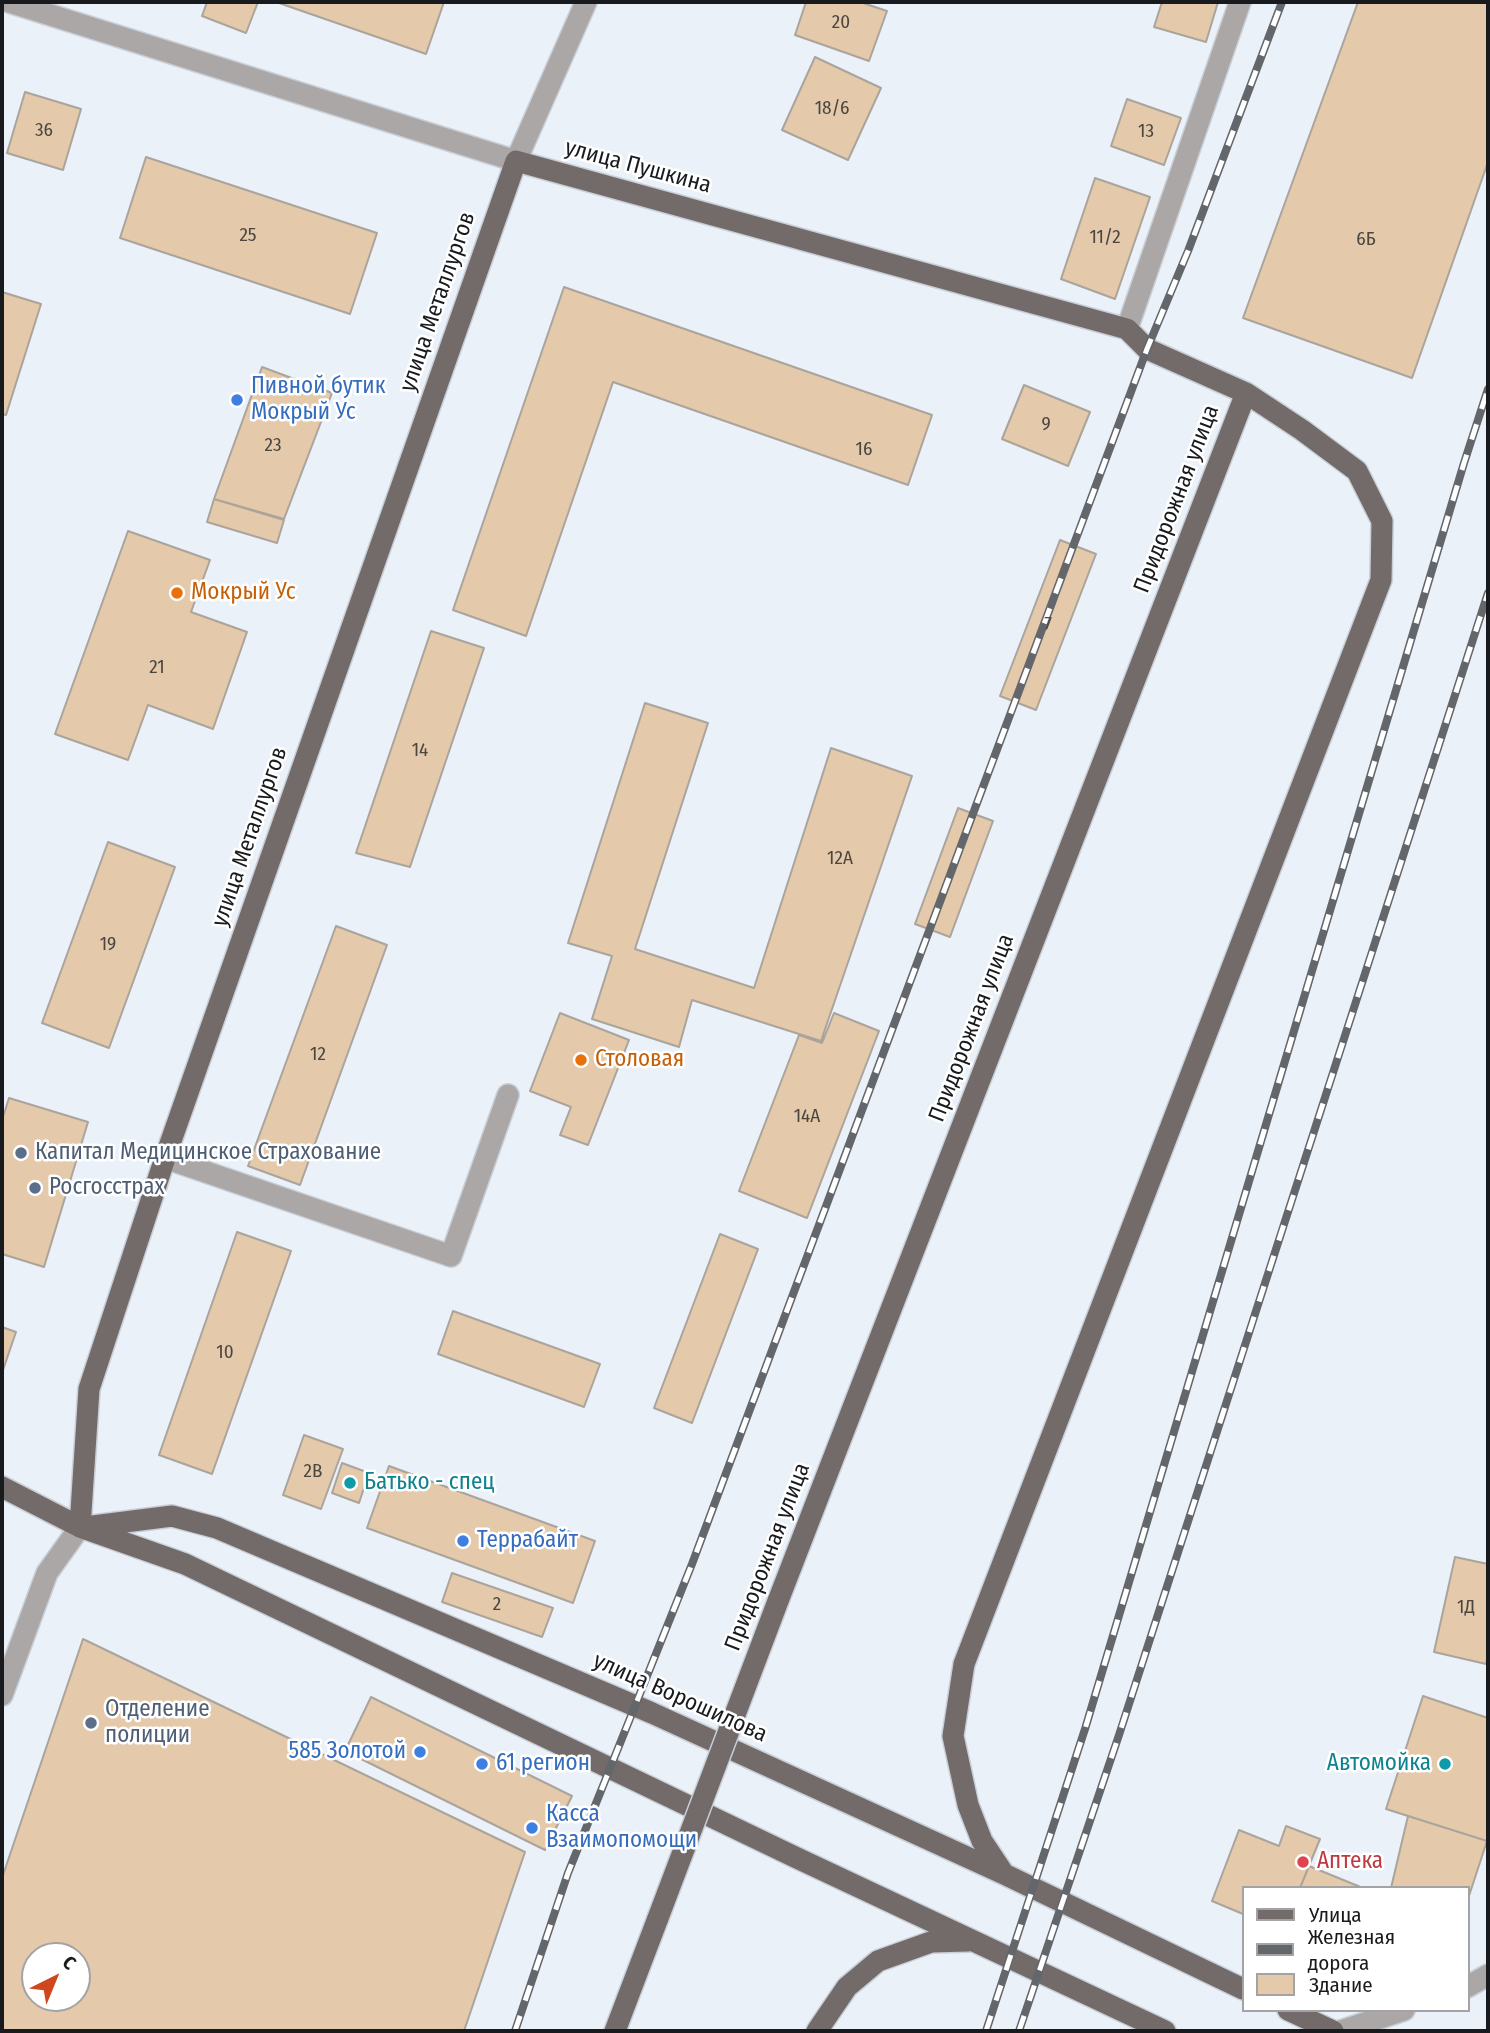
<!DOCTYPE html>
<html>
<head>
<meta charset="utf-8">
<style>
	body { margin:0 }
	#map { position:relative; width:1490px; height:2033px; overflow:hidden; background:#ebf1f9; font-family:"Fira Sans Condensed",sans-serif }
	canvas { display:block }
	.frame { position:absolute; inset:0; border:4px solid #181a1d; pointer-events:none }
	.legend { position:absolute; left:1242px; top:1886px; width:228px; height:126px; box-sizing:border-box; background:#fff; border:2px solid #a3a3a5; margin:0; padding:9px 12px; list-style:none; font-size:21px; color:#181a1d }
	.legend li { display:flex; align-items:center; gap:14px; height:35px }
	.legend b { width:35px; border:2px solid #a3a3a5 }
	.north { position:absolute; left:21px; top:1942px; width:70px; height:70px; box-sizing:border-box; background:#fff; border:2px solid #a3a3a5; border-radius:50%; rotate:43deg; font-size:19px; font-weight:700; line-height:28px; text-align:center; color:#181a1d }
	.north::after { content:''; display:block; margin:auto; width:24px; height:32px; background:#d0471d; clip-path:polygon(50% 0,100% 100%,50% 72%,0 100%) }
</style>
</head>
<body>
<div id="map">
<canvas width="1490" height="2033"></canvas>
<div class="frame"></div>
<ul class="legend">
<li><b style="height:9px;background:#736a6a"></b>Улица</li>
<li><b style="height:9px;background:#63666b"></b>Железная дорога</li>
<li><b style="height:19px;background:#e4c9aa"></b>Здание</li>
</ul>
<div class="north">С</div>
</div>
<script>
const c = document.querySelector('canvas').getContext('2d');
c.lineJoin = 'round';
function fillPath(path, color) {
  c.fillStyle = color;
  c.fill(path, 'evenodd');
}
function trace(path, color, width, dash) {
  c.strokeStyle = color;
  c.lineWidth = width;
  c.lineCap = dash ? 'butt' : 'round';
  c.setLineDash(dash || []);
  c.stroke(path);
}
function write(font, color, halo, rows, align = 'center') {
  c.font = font + ' "Fira Sans Condensed",sans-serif';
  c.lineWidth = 5;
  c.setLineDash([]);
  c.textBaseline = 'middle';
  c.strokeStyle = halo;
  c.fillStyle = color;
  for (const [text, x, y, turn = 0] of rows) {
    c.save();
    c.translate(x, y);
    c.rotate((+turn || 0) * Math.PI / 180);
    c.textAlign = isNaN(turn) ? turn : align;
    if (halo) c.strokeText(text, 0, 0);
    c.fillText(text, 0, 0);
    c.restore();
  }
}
const building = new Path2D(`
	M207,2H258L246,33L202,16Z
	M276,2H444L426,54Z
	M806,2H860L887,11L869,61L795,35Z
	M1162,2H1218L1206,42L1154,27Z
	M1358,2H1488V162L1412,378L1243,318Z
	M815,57L881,88L848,160L782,130Z
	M25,92L81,109L63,170L7,153Z
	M1127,99L1181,118L1164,165L1111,146Z
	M146,157L377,233L350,314L120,238Z
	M1095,178L1150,197L1115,299L1061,279Z
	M564,287L932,415L908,485L613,382L526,636L453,610Z
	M2,292L41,304L6,415L2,414Z
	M262,367L332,393L284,519L214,499Z
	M1024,385L1090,412L1068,466L1002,439Z
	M214,499L284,520L277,543L207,522Z
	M128,531L210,560L191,612L247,632L213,729L148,705L128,760L55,734Z
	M1060,540L1096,554L1036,710L1000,696Z
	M431,631L484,648L410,867L356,853Z
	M645,703L708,723L635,949L754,988L831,748L912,776L821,1041L692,1000L679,1047L592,1019L612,956L568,943Z
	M958,808L993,821L950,937L915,924Z
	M108,842L175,867L109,1048L42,1023Z
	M336,926L387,945L300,1185L248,1166Z
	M560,1013L629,1040L588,1145L560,1135L571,1107L530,1091Z
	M834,1013L879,1031L807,1218L739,1191L799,1035L822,1043Z
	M9,1098L88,1122L44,1267L2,1254V1120Z
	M237,1232L291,1251L212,1474L159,1455Z
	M720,1234L758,1249L692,1423L654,1408Z
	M453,1311L600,1364L584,1407L438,1354Z
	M2,1327L16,1332L2,1373Z
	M304,1435L343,1449L321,1509L283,1495Z
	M342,1463L369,1473L359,1503L332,1493Z
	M389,1466L595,1541L573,1603L367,1528Z
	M1455,1557L1488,1564V1655L1486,1664L1434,1652Z
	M452,1573L553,1608L542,1637L442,1602Z
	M83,1639L525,1852L464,2031H2V1878ZM35,1956H77V1998H35Z
	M1423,1696L1488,1718L1487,1841L1386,1809Z
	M371,1697L572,1796L545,1850L345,1751Z
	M1408,1816L1487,1841L1467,1902V1888H1391Z
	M1286,1826L1320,1839L1300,1888H1243V1914L1212,1901L1239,1830L1279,1846Z
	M1309,1866L1363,1888H1300Z`);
const minor = new Path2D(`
	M9,2L516,161L586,2
	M1127,329L1240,2
	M165,1158L451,1256L508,1095
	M2,1695L47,1573L80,1527
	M1467,1987L1488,1975
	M1341,2031L1404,2010`);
const major = new Path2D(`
	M2,1487L80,1527L185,1564L797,1858L1165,2031
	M80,1527L89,1389L165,1158L516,161L1127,329L1147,349L1246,393L1302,430L1357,471L1382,521L1381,580L964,1664L953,1736L968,1805L982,1841L1004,1874
	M85,1527L172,1516L217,1528L652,1713L1004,1874L1243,1989
	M778,1601L1246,393
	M1288,2010L1333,2031
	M615,2031L658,1918
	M817,2031L847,1987L878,1961L931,1942L968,1941`);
const rail = new Path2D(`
	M515,2031L568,1873L692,1564L1147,349L1188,251L1282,2
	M986,2031L1085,1729L1464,463L1488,389
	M1019,2031L1119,1735L1488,593`);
const majorBridge = new Path2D(`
	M658,1918L778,1601`);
const markers = [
	[237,400,7,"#3f7fe0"],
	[177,593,7,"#e8710a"],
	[581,1060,7,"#e8710a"],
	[21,1153,7,"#5c6f8a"],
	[35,1188,7,"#5c6f8a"],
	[350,1483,7,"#0f9aa8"],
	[463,1541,7,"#3f7fe0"],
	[91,1723,7,"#5c6f8a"],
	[420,1752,7,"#3f7fe0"],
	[482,1764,7,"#3f7fe0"],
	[1445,1764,7,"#0f9aa8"],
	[532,1828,7,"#3f7fe0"],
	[1303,1862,7,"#e0444e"]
];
const numberNames = [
	["20",841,23],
	["18/6",832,109],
	["36",44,131],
	["13",1146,132],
	["25",248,236],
	["11/2",1105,238],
	["6Б",1366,240],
	["9",1046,425],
	["23",273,446],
	["16",864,450],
	["7",1048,625],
	["21",157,668],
	["14",420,751],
	["12А",840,859],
	["19",108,945],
	["12",318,1055],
	["14А",807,1117],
	["10",225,1353],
	["2В",313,1472],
	["2",497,1605],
	["1Д",1466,1608]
];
const streetNames = [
	["улица Пушкина",638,167,15],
	["улица Металлургов",438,302,-71],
	["Придорожная улица",1177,499,-69],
	["улица Металлургов",250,837,-71],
	["Придорожная улица",972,1028,-69],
	["Придорожная улица",768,1557,-69],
	["улица Ворошилова",680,1698,24]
];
const shopNames = [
	["Пивной бутик",251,387],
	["Мокрый Ус",251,413],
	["Террабайт",477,1541],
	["585 Золотой",406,1752,"right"],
	["61 регион",496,1764],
	["Касса",546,1815],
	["Взаимопомощи",546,1841]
];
const foodNames = [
	["Мокрый Ус",191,593],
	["Столовая",595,1060]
];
const serviceNames = [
	["Капитал Медицинское Страхование",35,1153],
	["Росгосстрах",49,1188],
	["Отделение",105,1710],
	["полиции",105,1736]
];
const cultureNames = [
	["Батько - спец",364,1483],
	["Автомойка",1431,1764,"right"]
];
const healthNames = [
	["Аптека",1317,1862]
];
fillPath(building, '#e4c9aa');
trace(building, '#aaa49c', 2);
trace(minor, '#c9cfd6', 24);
trace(major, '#c9cfd6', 24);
trace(minor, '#aca7a7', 21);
trace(major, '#736a6a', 21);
trace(rail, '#63666b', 8);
trace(rail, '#fff', 5, [16]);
trace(majorBridge, '#c9cfd6', 24, []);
trace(majorBridge, '#736a6a', 21);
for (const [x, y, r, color] of markers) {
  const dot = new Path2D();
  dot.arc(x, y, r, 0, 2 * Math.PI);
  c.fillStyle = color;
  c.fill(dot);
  trace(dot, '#fff', 2.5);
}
write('19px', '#4b4640', null, numberNames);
write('23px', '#181a1d', '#fff', streetNames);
write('23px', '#366cbe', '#fff', shopNames, 'left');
write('23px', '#c56008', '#fff', foodNames, 'left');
write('23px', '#4e5e75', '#fff', serviceNames, 'left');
write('23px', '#0d838f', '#fff', cultureNames, 'left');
write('23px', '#be3a42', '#fff', healthNames, 'left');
</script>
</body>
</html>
